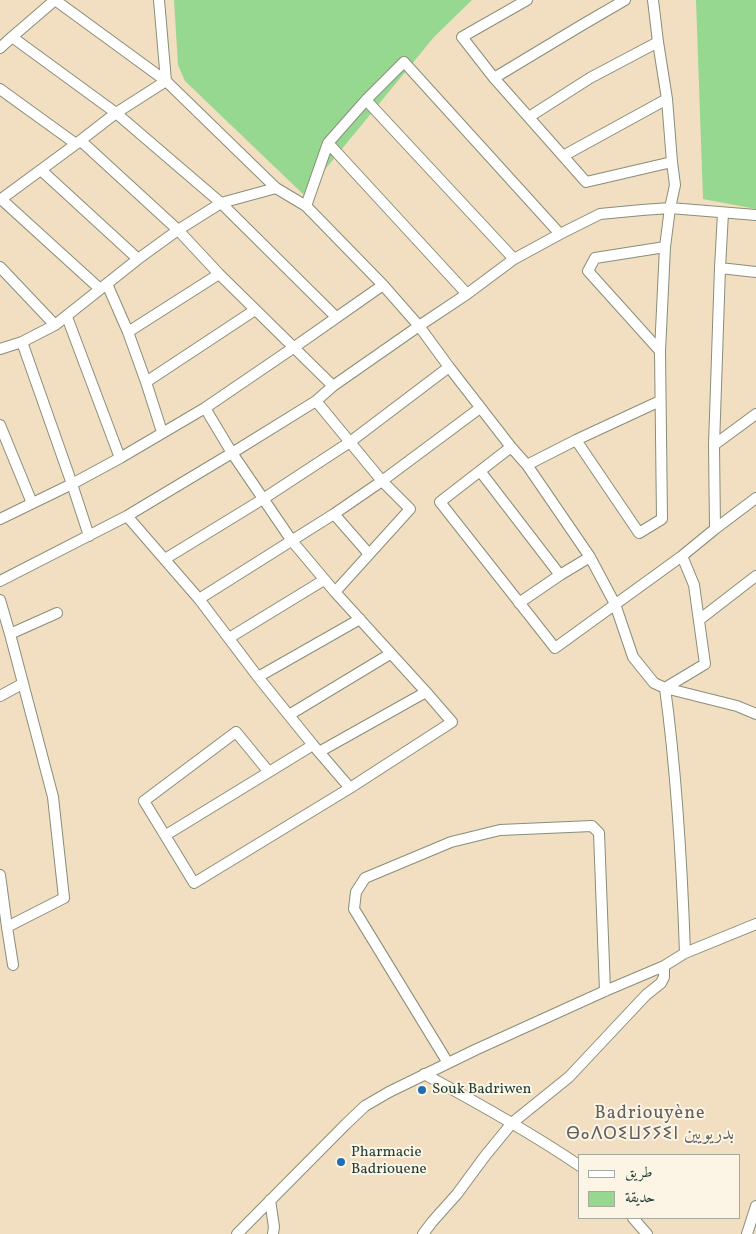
<!DOCTYPE html>
<html>
<head>
<meta charset="utf-8">
<style>
	body { margin:0 }
	#map { position:relative; width:756px; height:1234px; overflow:hidden; background:#f2dec0; font-family:Vollkorn,Amiri,serif }
	canvas { display:block }
	.legend { position:absolute; left:578px; top:1154px; width:162px; height:65px; box-sizing:border-box; background:#fcf5e5; border:1px solid #a4ab9e; margin:0; padding:6px 9px; list-style:none; font-size:15px; color:#1f3d34 }
	.legend li { display:flex; align-items:center; gap:10px; height:25px }
	.legend b { width:25px; border:1px solid #a4ab9e }
</style>
</head>
<body>
<div id="map">
<canvas width="756" height="1234"></canvas>
<ul class="legend">
<li><b style="height:6px;background:#fff"></b>طريق</li>
<li><b style="height:14px;background:#96d890"></b>حديقة</li>
</ul>
</div>
<script>
const c = document.querySelector('canvas').getContext('2d');
c.lineJoin = 'round';
function fillPath(path, color) {
  c.fillStyle = color;
  c.fill(path, 'evenodd');
}
function trace(path, color, width, dash) {
  c.strokeStyle = color;
  c.lineWidth = width;
  c.lineCap = dash ? 'butt' : 'round';
  c.setLineDash(dash || []);
  c.stroke(path);
}
function write(font, color, halo, rows, align = 'center') {
  c.font = font + ' Vollkorn,Amiri,"Noto Sans Tifinagh",serif';
  c.lineWidth = 4;
  c.setLineDash([]);
  c.textBaseline = 'middle';
  c.strokeStyle = halo;
  c.fillStyle = color;
  for (const [text, x, y, turn = 0] of rows) {
    c.save();
    c.translate(x, y);
    c.rotate((+turn || 0) * Math.PI / 180);
    c.textAlign = isNaN(turn) ? turn : align;
    if (halo) c.strokeText(text, 0, 0);
    c.fillText(text, 0, 0);
    c.restore();
  }
}
const green = new Path2D(`
	M174,0H472L434,37L304,195L185,81L178,65Z
	M696,0H756V209L703,199Z`);
const minor = new Path2D(`
	M55,0L166,81L276,188L306,206L383,285L419,326L449,367L511,447
	M527,0L462,37L494,78L586,182L672,162
	M12,37L116,113L221,203L336,317
	M0,48L12,37L55,0
	M494,78L582,25L625,0
	M0,89L76,144
	M366,100L514,259
	M529,117L590,78L658,42
	M81,141L178,230L219,274L333,386
	M328,143L467,294
	M563,156L667,99
	M41,170L138,259
	M1,199L100,289
	M0,200L76,144L116,113L166,81L159,0
	M306,206L328,143L366,100L404,62L560,234
	M0,267L55,325
	M720,268L756,272
	M107,284L128,332L146,382L162,432
	M67,317L120,458
	M128,332L219,274
	M22,342L72,484L89,536
	M0,349L22,342L55,325L138,259L178,230L221,203L276,188
	M660,351L588,271L595,258L665,247
	M146,382L255,310
	M316,401L382,481L410,509L335,592
	M660,401L576,440L527,465L590,557L615,604L633,657L654,683L665,688L737,706L756,714
	M205,408L232,453L292,541L335,592L426,692L452,722L350,788L194,883L144,801L236,732L268,771
	M0,425L32,503
	M576,440L639,533L662,519L660,351L665,247L670,208L675,185L672,162L667,99L658,42L653,0
	M714,445L756,414
	M527,465L511,447L440,502L555,648L682,556L715,529L756,498
	M480,471L560,575L590,557
	M334,514L369,554
	M127,516L199,599L258,677L313,745L350,788
	M0,519L72,484L120,458L205,408L293,348L383,285
	M715,529L714,445L720,268L723,213
	M682,556L694,585L705,664L665,688C677,776 682,865 685,953
	M165,559L263,499L350,442L449,367
	M0,581L127,516L232,453L316,401L333,386L419,326L467,294L514,259L560,234L600,214L642,210L670,208L756,215
	M199,599L334,514L382,481L480,408
	M0,600L10,634L53,797L64,898L7,927
	M519,603L560,575
	M699,620L756,576
	M10,634L57,613
	M229,638L324,580
	M258,677L360,619
	M0,696L22,684
	M289,715L390,654
	M319,752L426,692
	M166,835L313,745
	M0,875L7,927L13,965
	M448,1063L354,909L356,892L365,878L451,842L500,830L592,826L599,833L605,991
	M424,1074C478,1103 530,1132 580,1166
	M270,1200L274,1227L273,1234
	M633,1218L647,1234
	M237,1234L346,1124L365,1106L389,1092L475,1050L605,991L664,966L685,953L756,924
	M423,1234L432,1222L457,1194L485,1156L512,1123L569,1077L646,995L661,983L664,977V966
	M747,1234L756,1206`);
const markers = [
	[422,1090,5,"#1f6fb2"],
	[341,1162,5,"#1f6fb2"]
];
const poiNames = [
	["Souk Badriwen",432,1090],
	["Pharmacie",351,1153],
	["Badriouene",351,1170]
];
const quarterNames = [
	["Badriouyène",650,1115],
	["ⴱⴰⴷⵔⵉⵡⵢⵢⵉⵏ بدريويين",650,1136]
];
fillPath(green, '#96d890');
trace(minor, '#888e7a', 12);
trace(minor, '#fff', 10);
for (const [x, y, r, color] of markers) {
  const dot = new Path2D();
  dot.arc(x, y, r, 0, 2 * Math.PI);
  c.fillStyle = color;
  c.fill(dot);
  trace(dot, '#fcf5e5', 2);
}
write('15px', '#1f3d34', '#fcf5e5', poiNames, 'left');
c.letterSpacing = '1px';
write('18px', '#606060', '#fcf5e5', quarterNames);
c.letterSpacing = '0px';
</script>
</body>
</html>
